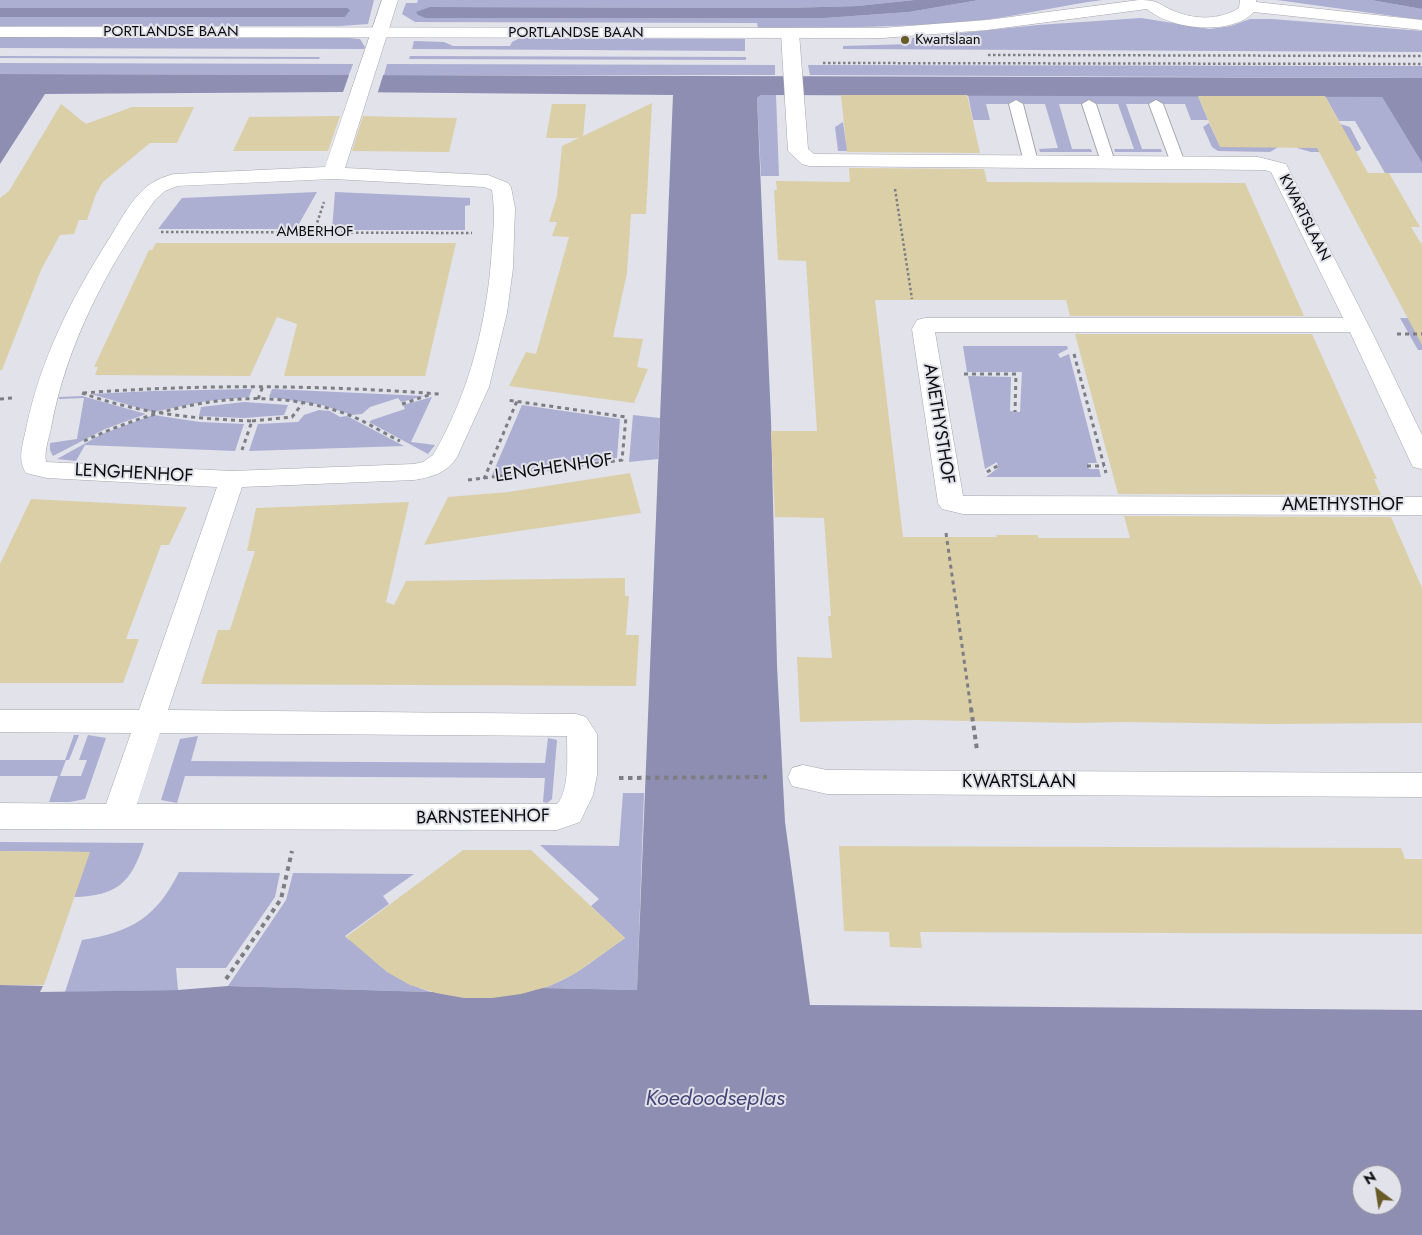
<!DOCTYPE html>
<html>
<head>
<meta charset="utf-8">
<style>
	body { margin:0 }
	#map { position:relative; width:1422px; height:1235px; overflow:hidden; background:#e1e2ea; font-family:Jost,sans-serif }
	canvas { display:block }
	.north { position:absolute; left:1352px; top:1165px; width:50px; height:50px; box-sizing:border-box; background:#e1e2ea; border:1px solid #8c8c92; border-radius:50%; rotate:329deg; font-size:14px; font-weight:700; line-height:20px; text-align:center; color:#0c0c0f }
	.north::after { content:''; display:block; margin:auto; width:18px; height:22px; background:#695b28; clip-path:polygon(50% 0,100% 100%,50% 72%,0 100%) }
</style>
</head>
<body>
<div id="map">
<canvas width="1422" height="1235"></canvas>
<div class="north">N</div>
</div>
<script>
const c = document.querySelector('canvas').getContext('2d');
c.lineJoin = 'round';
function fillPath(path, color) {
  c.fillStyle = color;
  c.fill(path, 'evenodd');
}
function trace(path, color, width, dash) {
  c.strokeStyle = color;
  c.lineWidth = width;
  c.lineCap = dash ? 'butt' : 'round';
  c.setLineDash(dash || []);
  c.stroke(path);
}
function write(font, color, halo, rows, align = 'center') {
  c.font = font + ' Jost,sans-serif';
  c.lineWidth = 4;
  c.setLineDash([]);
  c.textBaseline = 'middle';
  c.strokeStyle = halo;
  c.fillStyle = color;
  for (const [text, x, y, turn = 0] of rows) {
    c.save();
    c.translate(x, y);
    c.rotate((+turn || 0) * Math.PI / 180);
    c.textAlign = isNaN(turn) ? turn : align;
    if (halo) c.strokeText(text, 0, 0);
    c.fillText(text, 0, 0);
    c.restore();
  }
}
const green = new Path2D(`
	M0,0H374L368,24L340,26H0V17H345L347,8H0Z
	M418,0H914L858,6L784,8L430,7L426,18H825L909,12L979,0H1103C1063,5 1023,15 983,20C908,28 833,27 758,28L757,23L415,22L402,14L406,3H417Z
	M1277,0H1371L1422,9V20Z
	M1141,18L1210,29L1231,26L1250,19H1272L1422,31V52L843,49V46L911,44L912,38L1038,25Z
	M0,37L349,38L360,39L365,47L364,49L0,48Z
	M520,38L745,39V51L412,49L414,41L444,42L453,46H510L512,42Z
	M0,56L320,57L319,59L0,58Z
	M410,56L746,57V60L409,59Z
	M0,63L353,64L349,75L0,74Z
	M387,64L775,65V75H384Z
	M808,65L1422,66V78L810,75Z
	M761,95H776L779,176H761L757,98Z
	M968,95L1198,96L1208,120H1191L1185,104H1126L1142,149H1161L1162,152H1115L1114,149H1134L1118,104H1059L1072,149H1091L1092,152H1040L1039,149L1058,148L1045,104H986L990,120H973Z
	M1325,96L1382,97L1422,163V173H1385L1355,121H1339Z
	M843,122L846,143H902L895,151H838L835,127Z
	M1209,123L1219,144H1275L1277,148L1270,152L1218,151L1212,147L1203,127Z
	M1340,124L1350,127L1361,148L1360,150L1354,152H1311L1297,148Z
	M317,192L296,229H158L182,198Z
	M335,192L470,198V205L465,206V230H332Z
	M1400,318H1422V350H1418Z
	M963,346H1067L1068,349L1058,354L1060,358L1069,354L1097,463H1088L1089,469H1099L1101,477H986L998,468L997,462L985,469L968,376L1011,377L1010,411L1020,412L1022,372H967Z
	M252,389L249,397L207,401L153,412L91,394L152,391Z
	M272,389L424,396L401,402L398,398L370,407L362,414L352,415L322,405L269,397Z
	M82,396L146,414L105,429L53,456L50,450V443L77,439L84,398L59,399V397Z
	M432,397L411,442L435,445L428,454L369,422L372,420L405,409L403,405Z
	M244,402L288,405L284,415L244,418L199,416L201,407Z
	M522,405L620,419L617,458L492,475Z
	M319,410L330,411L340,417L347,416L404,446L249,451L258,424L298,422L304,415Z
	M153,415L200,422L244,424L235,451L85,445L76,461L57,459L102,434Z
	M633,415L660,418L658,459L629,462Z
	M74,735H79L69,760H66L60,776H81L87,760H79L88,735L106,738L85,799L70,802H49L58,776H0V760H65Z
	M198,736L191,761L545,763L548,738L557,740L552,799L547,803L543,802L545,778L185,776L177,803L161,800L180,739Z
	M623,793H644L637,990L542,988C574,979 598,956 625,938L591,906L599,899L540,845L619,846Z
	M0,842L144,843C131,883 117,896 74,897L89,852L0,851Z
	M179,872L280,873L275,897L226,968H176L178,990L65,992L82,940C131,932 156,918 179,872Z
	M293,873L414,874L383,896L389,904L345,936L349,940L352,937C373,965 398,981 431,992L228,986L286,900Z`);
const water = new Path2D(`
	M914,0H979L909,12L825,18H426L418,15L416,12L430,7L784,8L858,6Z
	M1371,0H1422V9Z
	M0,8H347L350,10L345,17H0Z
	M0,74L1422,78V163L1382,97L761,95L757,98L771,420L777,666L785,822L810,1005L1422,1010V1235H0V985L43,986L40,992L178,990L228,986L431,992L542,988L637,990L673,95L343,92L45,94L0,164ZM1362,1175H1392V1205H1362Z`);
const pier = new Path2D(`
	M350,72H384L377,95H342Z`);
const building = new Path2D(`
	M841,95H967L980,153L847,152Z
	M1198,96H1325L1368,173H1389L1420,227H1411L1422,245V345L1317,148L1220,147Z
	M652,103L646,214H631L627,273L613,337L643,339L637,367L648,369L634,403L509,386L526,352L536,354L569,237L552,236L557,222H549L557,196L562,146L579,138H546L552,104H586L583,136Z
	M61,104L86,124L132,107H194L177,143H150L103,182L96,194L87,220H79L74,234L60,235L41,270L2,370H0V198L9,191Z
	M340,116L328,151H233L249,117Z
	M363,116L400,117L457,118L449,152L352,151Z
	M849,168L984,169L987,182L1245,183L1304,316H1070L1066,300H875L903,537H997L996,535H1038V538H1130L1124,516L1391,517L1422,588V723L1267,724L1124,722L1076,723L918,720L800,722L797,657L832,658L828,616H831L824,518L775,517L771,431H817L806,261L778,260L774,190H777L776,181L850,182Z
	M156,243H456L425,376H284L297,324L277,317L250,376L95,375L98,367H94L149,250H152Z
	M1075,334H1312L1377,479H1374L1381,495L1118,494Z
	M630,473L641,513L424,545L448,497L508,492Z
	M31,499L187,507L169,545H161L126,639H139L123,683H0V564Z
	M409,502L386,602L394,605L406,581L625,578V596H629L626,635H639L636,686L201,684L218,630H230L255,551H247L256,508Z
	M839,846L1401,848L1405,859H1422V934L920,932L922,948L890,947L889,932L844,931Z
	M463,850H531L625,938L576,973L550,986L521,994L492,998H464L436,993L410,985L387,972L346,937Z
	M0,851L90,852L44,985H0Z`);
const pathFar2 = new Path2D(`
	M988,55L1422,56
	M823,63L1422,64
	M895,189L912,299
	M161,232L472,233
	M314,232L324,202`);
const pathFar1 = new Path2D(`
	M1397,334H1422
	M1074,354L1106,473
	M964,374H1016L1015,412
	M82,393C137,413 194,419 252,421L242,450
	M83,393C202,384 320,385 439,394
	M0,399L12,398
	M258,399L263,386
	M402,404L432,394
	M252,421L292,417L302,404
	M84,441C167,403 261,382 349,415C367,422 383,433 400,441
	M1087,466H1104
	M987,472L999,465
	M484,479L517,401
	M468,480L622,460L626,417L507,400
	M946,533L971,709`);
const path = new Path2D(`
	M971,708L977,750
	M619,778L767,777
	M226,979L281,899L292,851`);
const lane = new Path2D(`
	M1016,100L1023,104L1038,162L1036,165H1026L1024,162L1009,104Z
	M1089,100L1096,104L1115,162L1113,165H1103L1101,162L1082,104Z
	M1156,100L1163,104L1185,163L1183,166H1173L1171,163L1149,104Z`);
const street = new Path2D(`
	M382,0H398L345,168L488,175L508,183L511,187L515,208L513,268L507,313L489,387L457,457C447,473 432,477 414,480L242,487L168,710L576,714L586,717L597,734V775L593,795L580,822L557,830L0,829V803L106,804L131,733L0,732V710H139L217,487L47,478L26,473C17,459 23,444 26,429C40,360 72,297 109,239C119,223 128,205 141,192C150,182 162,177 174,174L325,167ZM333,179L484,187L492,190C495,210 494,228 492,247C488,318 470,393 433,455L423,462L414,464L232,471L46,462C44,451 49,438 51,428C66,345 107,268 155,200L165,191L177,186ZM160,733L567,736C567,754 570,790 557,804H137Z
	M790,28L796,29L799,33L808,149L814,154L1258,157L1286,164L1373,334L1422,435V469L1413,467L1410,461L1350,332H935L963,496L1422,497V515L963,514L942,509L938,503L912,329L917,320L925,318H1343L1271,172L1265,170L809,166L802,164L788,151L781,33L784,29Z
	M803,765L827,770L1422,773V797L827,794L792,786L788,777L792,768Z`);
const secondary = new Path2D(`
	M1139,0C1160,0 1157,4 1174,11C1195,20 1220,20 1239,8L1240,0H1256V2L1422,20V30L1254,12C1232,36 1171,30 1147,9L987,30L882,38L0,37V27L882,28L987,20Z`);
const markers = [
	[905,40,5,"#695b28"]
];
const farStreetnames = [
	["PORTLANDSE BAAN",171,32],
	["PORTLANDSE BAAN",576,33],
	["KWARTSLAAN",1304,218,63],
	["AMBERHOF",315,232]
];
const farPoinames = [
	["Kwartslaan",915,40]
];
const streetNames = [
	["AMETHYSTHOF",938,424,81],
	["LENGHENHOF",554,469,-8],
	["LENGHENHOF",134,474,3],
	["AMETHYSTHOF",1343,506],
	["KWARTSLAAN",1019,783],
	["BARNSTEENHOF",483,818,-1]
];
const nearWaternames = [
	["Koedoodseplas",715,1100]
];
fillPath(green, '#acaed2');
fillPath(water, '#8d8eb2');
fillPath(pier, '#e1e2ea');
fillPath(building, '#dbcfa8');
trace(lane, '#a5a6ad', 2);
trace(street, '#a5a6ad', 1);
trace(secondary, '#a5a6ad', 1);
trace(pathFar2, '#7d7e84', 2.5, [2.5, 2.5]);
trace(pathFar1, '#7d7e84', 3, [4, 4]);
trace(path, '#7d7e84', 4, [4.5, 4.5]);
fillPath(lane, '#fff');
fillPath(street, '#fff');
fillPath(secondary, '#fff');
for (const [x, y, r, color] of markers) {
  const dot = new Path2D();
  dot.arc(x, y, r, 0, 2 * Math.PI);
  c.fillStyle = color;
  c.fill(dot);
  trace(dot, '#e1e2ea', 2);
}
write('15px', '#0c0c0f', '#e1e2ea', farStreetnames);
write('15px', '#0c0c0f', '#e1e2ea', farPoinames, 'left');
write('18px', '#0c0c0f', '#e1e2ea', streetNames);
write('italic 22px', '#454477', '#e1e2ea', nearWaternames);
</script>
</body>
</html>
